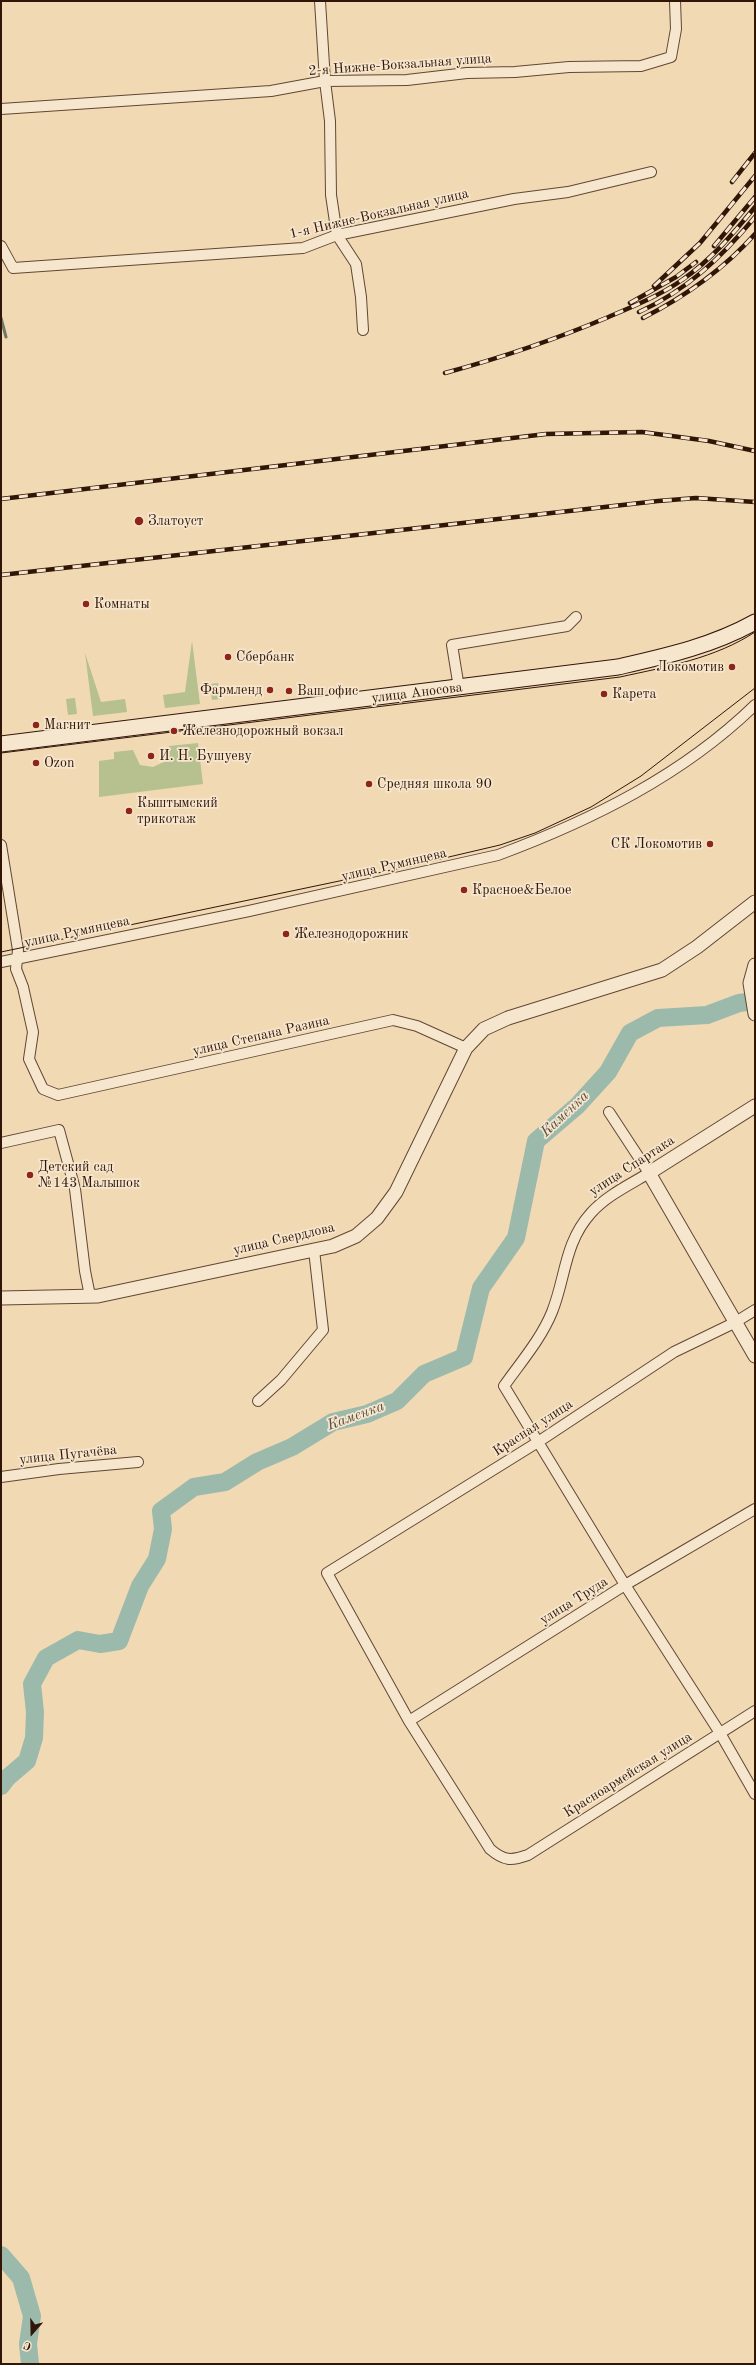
<!DOCTYPE html>
<html>
<head>
<meta charset="utf-8">
<style>
	body { margin:0 }
	#map { position:relative; width:756px; height:2365px; overflow:hidden; background:#f1d9b4; font-family:"Old Standard TT",serif }
	canvas { display:block }
	.frame { position:absolute; inset:0; border:2px solid #311608; pointer-events:none }
	.north { position:absolute; left:12px; top:2313px; width:40px; height:40px; -webkit-text-stroke:3px #f6e6ce; paint-order:stroke; rotate:200deg; font-size:11px; font-weight:700; line-height:16px; text-align:center; color:#311608 }
	.north::after { content:''; display:block; margin:auto; width:14px; height:18px; background:#311608; clip-path:polygon(50% 0,100% 100%,50% 72%,0 100%) }
</style>
</head>
<body>
<div id="map">
<canvas width="756" height="2365"></canvas>
<div class="frame"></div>
<div class="north">С</div>
</div>
<script>
const c = document.querySelector('canvas').getContext('2d');
c.lineJoin = 'round';
function fillPath(path, color) {
  c.fillStyle = color;
  c.fill(path, 'evenodd');
}
function trace(path, color, width, dash) {
  c.strokeStyle = color;
  c.lineWidth = width;
  c.lineCap = dash ? 'butt' : 'round';
  c.setLineDash(dash || []);
  c.stroke(path);
}
function write(font, color, halo, rows, align = 'center') {
  c.font = font + ' "Old Standard TT",serif';
  c.lineWidth = 3.5;
  c.setLineDash([]);
  c.textBaseline = 'middle';
  c.strokeStyle = halo;
  c.fillStyle = color;
  for (const [text, x, y, turn = 0] of rows) {
    c.save();
    c.translate(x, y);
    c.rotate((+turn || 0) * Math.PI / 180);
    c.textAlign = isNaN(turn) ? turn : align;
    if (halo) c.strokeText(text, 0, 0);
    c.fillText(text, 0, 0);
    c.restore();
  }
}
const green = new Path2D(`
	M192,641L200,704L165,708L163,695L185,692Z
	M85,653L101,702L125,699L127,712L93,716Z
	M218,683L220,699L212,700L210,684Z
	M75,698L77,714L68,715L66,699Z
	M198,743L203,784L99,797V761L114,759V752L133,750L140,765L153,767L166,761L169,746Z`);
const stream = new Path2D(`
	M1,318L6,337`);
const river = new Path2D(`
	M1,1786L7,1778L27,1761L34,1738L35,1712L32,1684L46,1658L78,1640L100,1644L119,1641L140,1586L157,1559L163,1529L161,1511L194,1487L225,1482L257,1462L292,1447L333,1422L367,1414L397,1401L424,1374L464,1357L481,1288L516,1238L536,1141L577,1106L608,1072L630,1033L658,1018L707,1015L739,1003L755,1001
	M1,2255L21,2278L32,2316L28,2344L30,2364`);
const minor = new Path2D(`
	M320,1L325,81L330,121L331,195L337,235L356,264L361,297L363,330
	M1,109L271,91L325,81L407,80L467,73L515,72L569,67L641,66L671,57L676,29L675,1
	M1,246L13,268L303,248L337,235L514,199L568,192L651,172
	M459,688L452,645L567,626L576,617
	M1,845L18,950L16,969L23,987L33,1032L29,1059L43,1089L58,1095L393,1020L417,1026L466,1048
	M1,962L249,911L498,855C592,820 683,775 755,705
	M609,1112L649,1173C629,1185 606,1196 591,1213C564,1243 566,1277 552,1312C541,1339 521,1362 504,1386L625,1585L720,1733L755,1794
	M1,1143L59,1130L75,1189L85,1271L90,1296
	M755,1310L734,1323L674,1352L538,1442L327,1573L409,1721L490,1849C504,1861 511,1861 528,1855L755,1711
	M258,1401L281,1380L323,1330L314,1250
	M1,1477L59,1469L138,1462
	M409,1721L625,1585L755,1509`);
const tertiary = new Path2D(`
	M755,965L750,983L755,1014
	M755,1106L649,1173L755,1356
	M1,1298L98,1296L314,1250L333,1246L356,1236L377,1218L396,1192L466,1048L484,1029L508,1018L662,970L697,947L755,902`);
const secondary = new Path2D(`
	M1,744L618,667C666,656 712,646 755,622`);
const tram = new Path2D(`
	M1,753L620,677C666,667 716,658 755,632
	M1,952L406,867L500,845L535,833L591,807L641,776L755,688`);
const rail = new Path2D(`
	M732,182L755,153
	M714,246L755,197
	M654,286L700,243L755,176
	M630,303L676,277L696,262
	M639,312C687,290 721,258 755,217
	M643,318C686,296 723,270 755,234
	M445,373C500,358 554,340 606,318C632,307 659,296 682,280C711,260 733,234 755,207
	M1,499L546,434L642,432L709,441L755,451
	M1,575L658,501L696,498L755,502`);
const markers = [
	[139,521,5,"#8f2418"],
	[86,604,4,"#8f2418"],
	[228,657,4,"#8f2418"],
	[732,667,4,"#8f2418"],
	[270,690,4,"#8f2418"],
	[289,691,4,"#8f2418"],
	[604,694,4,"#8f2418"],
	[36,725,4,"#8f2418"],
	[174,731,4,"#8f2418"],
	[151,756,4,"#8f2418"],
	[36,763,4,"#8f2418"],
	[369,784,4,"#8f2418"],
	[129,811,4,"#8f2418"],
	[710,844,4,"#8f2418"],
	[464,890,4,"#8f2418"],
	[286,934,4,"#8f2418"],
	[30,1175,4,"#8f2418"]
];
const streetNames = [
	["2-я Нижне-Вокзальная улица",400,65,-4],
	["1-я Нижне-Вокзальная улица",379,214,-13],
	["улица Аносова",417,693,-7],
	["улица Румянцева",394,865,-13],
	["улица Румянцева",77,932,-12],
	["улица Степана Разина",261,1036,-13],
	["улица Спартака",632,1166,-33],
	["улица Свердлова",284,1239,-13],
	["Красная улица",533,1428,-33],
	["улица Пугачёва",68,1455,-6],
	["улица Труда",574,1601,-32],
	["Красноармейская улица",628,1775,-32]
];
const poiNames = [
	["Златоуст",148,521],
	["Комнаты",94,604],
	["Сбербанк",236,657],
	["Локомотив",724,667,"right"],
	["Фармленд",262,690,"right"],
	["Ваш офис",297,691],
	["Карета",612,694],
	["Магнит",44,725],
	["Железнодорожный вокзал",182,731],
	["И. Н. Бушуеву",159,756],
	["Ozon",44,763],
	["Средняя школа 90",377,784],
	["Кыштымский",137,803],
	["трикотаж",137,819],
	["СК Локомотив",702,844,"right"],
	["Красное&Белое",472,890],
	["Железнодорожник",294,934],
	["Детский сад",38,1167],
	["№143 Малышок",38,1183]
];
const waterNames = [
	["Каменка",565,1114,-43],
	["Каменка",356,1416,-20]
];
fillPath(green, '#b7c08f');
trace(stream, '#71786a', 3);
trace(river, '#9bbaac', 18);
trace(minor, '#614733', 12);
trace(tertiary, '#614733', 15);
trace(secondary, '#311608', 17);
trace(minor, '#f6e6ce', 10);
trace(tertiary, '#f6e6ce', 13);
trace(secondary, '#f6e6ce', 15);
trace(tram, '#311608', 1);
trace(rail, '#311608', 4.5);
trace(rail, '#f6e6ce', 3, [9]);
for (const [x, y, r, color] of markers) {
  const dot = new Path2D();
  dot.arc(x, y, r, 0, 2 * Math.PI);
  c.fillStyle = color;
  c.fill(dot);
  trace(dot, '#f6e6ce', 1.5);
}
write('14px', '#311608', '#f6e6ce', streetNames);
write('14px', '#311608', '#f6e6ce', poiNames, 'left');
write('italic 15px', '#564f41', '#f6e6ce', waterNames);
</script>
</body>
</html>
